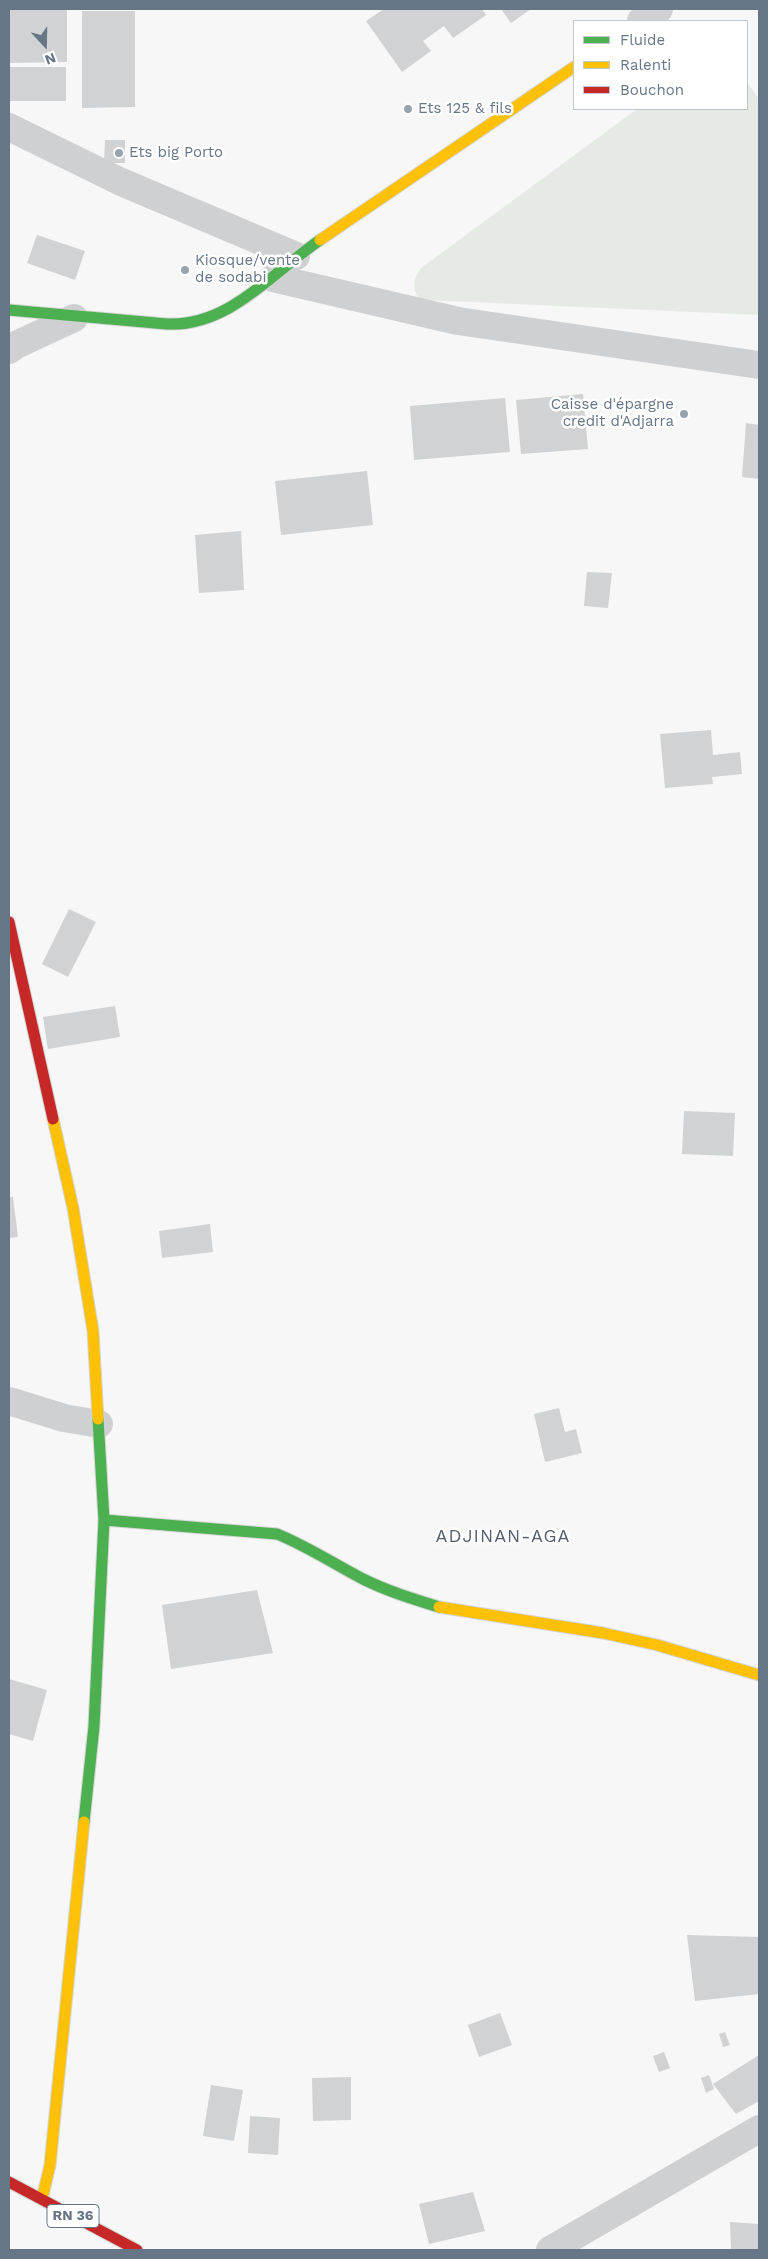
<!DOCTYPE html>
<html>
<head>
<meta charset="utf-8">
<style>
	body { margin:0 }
	#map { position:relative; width:768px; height:2259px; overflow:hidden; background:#f7f7f7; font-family:"Work Sans",sans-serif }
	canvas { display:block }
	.frame { position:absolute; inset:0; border:10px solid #677687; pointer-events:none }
	.legend { position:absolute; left:573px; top:20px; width:175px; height:90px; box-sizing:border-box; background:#fff; border:1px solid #c2c8cf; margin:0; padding:6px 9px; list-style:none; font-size:15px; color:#677687 }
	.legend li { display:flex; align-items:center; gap:10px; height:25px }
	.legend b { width:25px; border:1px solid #c2c8cf }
	.north { position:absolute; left:20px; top:20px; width:50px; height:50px; -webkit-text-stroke:4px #fff; paint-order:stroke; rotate:159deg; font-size:14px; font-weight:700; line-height:20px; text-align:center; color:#677687 }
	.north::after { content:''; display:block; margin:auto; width:18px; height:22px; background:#677687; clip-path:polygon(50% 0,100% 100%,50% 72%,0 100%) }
</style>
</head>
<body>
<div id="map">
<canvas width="768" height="2259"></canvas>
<div class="frame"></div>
<ul class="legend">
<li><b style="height:6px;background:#4caf50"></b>Fluide</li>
<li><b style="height:6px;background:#ffc107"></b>Ralenti</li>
<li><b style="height:6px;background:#c62828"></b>Bouchon</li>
</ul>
<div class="north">N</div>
</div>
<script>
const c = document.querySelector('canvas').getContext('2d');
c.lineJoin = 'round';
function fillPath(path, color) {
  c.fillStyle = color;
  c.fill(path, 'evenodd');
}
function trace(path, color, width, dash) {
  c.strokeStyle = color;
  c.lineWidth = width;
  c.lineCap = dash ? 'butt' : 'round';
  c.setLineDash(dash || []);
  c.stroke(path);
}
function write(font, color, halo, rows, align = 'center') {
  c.font = font + ' "Work Sans",sans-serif';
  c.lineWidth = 5;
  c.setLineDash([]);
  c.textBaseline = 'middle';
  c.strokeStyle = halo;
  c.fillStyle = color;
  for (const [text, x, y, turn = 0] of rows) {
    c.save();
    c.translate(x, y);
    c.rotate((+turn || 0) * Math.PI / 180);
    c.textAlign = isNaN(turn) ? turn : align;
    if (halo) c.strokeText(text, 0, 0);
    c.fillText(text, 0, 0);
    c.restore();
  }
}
const green = new Path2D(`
	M747,82L759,99V315L425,300L418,298C412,287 414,277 421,268L637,109H747Z`);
const building = new Path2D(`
	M9,9H67V62L9,63Z
	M384,9H482L486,15L453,38L444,26L423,41L431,51L402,72L366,21Z
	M501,9H531L511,23Z
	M82,11H135V107L82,108Z
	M9,67H66V101H9Z
	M105,140H125V163H104Z
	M37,235L85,251L75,280L27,263Z
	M583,394L588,449L521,454L516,400Z
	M505,398L510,452L414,460L410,406Z
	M746,423L759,425V479L742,477Z
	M367,471L373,525L281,535L275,481Z
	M241,531L244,590L199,593L195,535Z
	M587,572L612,573L608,608L584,606Z
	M711,730L713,755L740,752L742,774L712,777L713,784L665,788L660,734Z
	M69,909L96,922L68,977L42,964Z
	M115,1006L120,1037L48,1049L43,1017Z
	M684,1111L735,1113L733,1156L682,1154Z
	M9,1197H13L18,1237L9,1238Z
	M210,1224L213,1252L162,1258L159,1231Z
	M559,1408L565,1432L576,1429L582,1453L545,1462L534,1414Z
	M257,1590L273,1653L171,1669L162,1605Z
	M9,1679L47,1690L33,1741L9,1734Z
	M687,1935L759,1937V1994L695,2001Z
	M500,2013L512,2045L479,2057L468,2025Z
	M725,2032L730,2045L723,2047L719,2034Z
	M664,2052L670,2068L659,2072L653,2056Z
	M759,2055V2101L736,2114L713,2084Z
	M709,2075L714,2089L706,2093L701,2078Z
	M351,2077V2120L313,2121L312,2078Z
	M211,2085L243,2090L234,2141L203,2136Z
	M250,2116L280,2118L278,2155L248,2153Z
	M473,2192L485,2231L429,2244L419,2204Z
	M730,2222L759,2224V2250H731Z`);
const street = new Path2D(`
	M641,21L659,9
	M9,127L119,181L296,256
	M273,278L458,321L759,365
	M9,350L16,345L74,318
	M9,1401L64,1418L99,1424
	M550,2250L759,2129`);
const fast = new Path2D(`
	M9,310L167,324C229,327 273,272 320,240
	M104,1520L277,1534C307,1546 334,1564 363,1579C387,1591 413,1599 439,1607
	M84,1822L94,1726L104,1520L98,1419`);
const slow = new Path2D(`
	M320,240L574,67
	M53,1119L73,1208L93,1331L98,1419
	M439,1607L603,1633L657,1645L759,1675
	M42,2199L50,2165L84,1822`);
const jam = new Path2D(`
	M9,922L53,1119
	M9,2182L137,2250`);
const markers = [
	[408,109,5,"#99a3ae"],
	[119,153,5,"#99a3ae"],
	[185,270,5,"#99a3ae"],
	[684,414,5,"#99a3ae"]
];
const shields = [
	[73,2216,52]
];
const shieldNames = [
	["RN 36",73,2216]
];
const poiNames = [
	["Ets 125 & fils",418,109],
	["Ets big Porto",129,153],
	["Kiosque/vente",195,261],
	["de sodabi",195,278],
	["Caisse d'épargne",674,405,"right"],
	["credit d'Adjarra",674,422,"right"]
];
const quarterNames = [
	["ADJINAN-AGA",503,1537]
];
fillPath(green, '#e6eae5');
fillPath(building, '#d1d2d3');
trace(fast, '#d4d5d6', 13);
trace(slow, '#d4d5d6', 13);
trace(jam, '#d4d5d6', 13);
trace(street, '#cfd0d2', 28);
trace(fast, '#4caf50', 11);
trace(slow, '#ffc107', 11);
trace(jam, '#c62828', 11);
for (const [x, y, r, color] of markers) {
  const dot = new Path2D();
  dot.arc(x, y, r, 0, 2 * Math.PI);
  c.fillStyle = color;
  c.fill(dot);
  trace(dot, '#fff', 2);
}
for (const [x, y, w] of shields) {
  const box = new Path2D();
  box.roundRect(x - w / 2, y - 11.5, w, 23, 4);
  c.fillStyle = '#fff';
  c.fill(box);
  trace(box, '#677687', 1);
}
write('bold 14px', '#677687', null, shieldNames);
write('15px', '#677687', '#fff', poiNames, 'left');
c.letterSpacing = '1px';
write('18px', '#55606c', '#fff', quarterNames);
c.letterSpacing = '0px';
</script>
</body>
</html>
